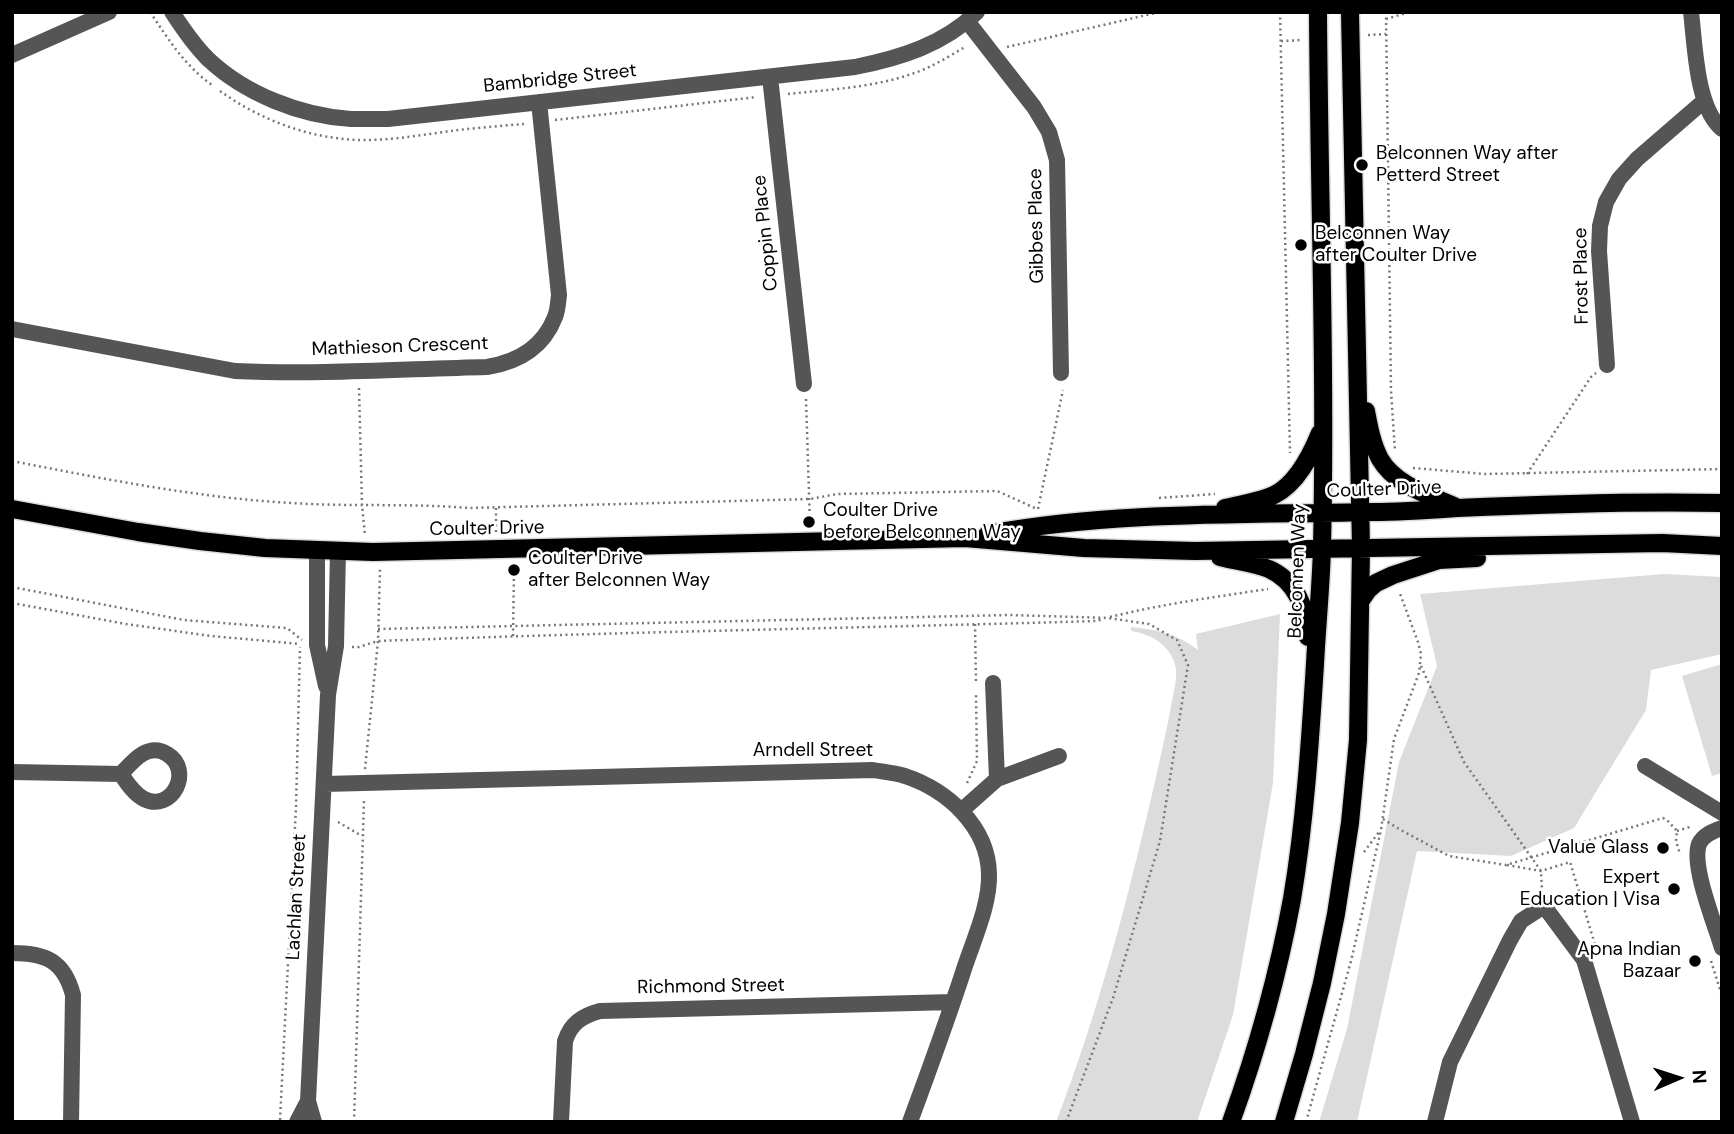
<!DOCTYPE html>
<html>
<head>
<meta charset="utf-8">
<style>
	body { margin:0 }
	#map { position:relative; width:1734px; height:1134px; overflow:hidden; background:#fff; font-family:"DM Sans",sans-serif }
	canvas { display:block }
	.frame { position:absolute; inset:0; border:14px solid #000; pointer-events:none }
	.north { position:absolute; left:1643px; top:1043px; width:70px; height:70px; -webkit-text-stroke:5px #fff; paint-order:stroke; rotate:87deg; font-size:19px; font-weight:700; line-height:28px; text-align:center; color:#000 }
	.north::after { content:''; display:block; margin:auto; width:24px; height:32px; background:#000; clip-path:polygon(50% 0,100% 100%,50% 72%,0 100%) }
</style>
</head>
<body>
<div id="map">
<canvas width="1734" height="1134"></canvas>
<div class="frame"></div>
<div class="north">N</div>
</div>
<script>
const c = document.querySelector('canvas').getContext('2d');
c.lineJoin = 'round';
function fillPath(path, color) {
  c.fillStyle = color;
  c.fill(path, 'evenodd');
}
function trace(path, color, width, dash) {
  c.strokeStyle = color;
  c.lineWidth = width;
  c.lineCap = dash ? 'butt' : 'round';
  c.setLineDash(dash || []);
  c.stroke(path);
}
function write(font, color, halo, rows, align = 'center') {
  c.font = font + ' "DM Sans",sans-serif';
  c.lineWidth = 5;
  c.setLineDash([]);
  c.textBaseline = 'middle';
  c.strokeStyle = halo;
  c.fillStyle = color;
  for (const [text, x, y, turn = 0] of rows) {
    c.save();
    c.translate(x, y);
    c.rotate((+turn || 0) * Math.PI / 180);
    c.textAlign = isNaN(turn) ? turn : align;
    if (halo) c.strokeText(text, 0, 0);
    c.fillText(text, 0, 0);
    c.restore();
  }
}
const green = new Path2D(`
	M1664,574L1722,577V654L1651,670L1646,710L1574,828L1511,856L1417,851L1357,1122H1319L1347,1029L1399,762L1437,666L1420,594Z
	M1280,614L1273,783L1233,1015L1197,1122H1056C1100,1008 1131,888 1158,768C1163,746 1168,723 1172,701C1174,690 1177,680 1176,669C1172,646 1152,634 1131,631V627C1155,629 1178,634 1198,650L1196,634Z
	M1722,664V773L1712,776L1682,676Z`);
const path = new Path2D(`
	M150,12C169,40 184,65 212,85
	M1280,12L1290,453
	M1386,12L1391,391L1395,451
	M1386,19L1410,12
	M1368,35L1386,34
	M1281,41L1302,40
	M1007,47L1160,12
	M220,91C262,121 313,140 365,140C393,140 422,135 450,131C474,128 499,126 524,124
	M788,94C834,89 884,87 927,68C940,62 953,54 965,47
	M555,120L757,97
	M359,388L362,505L365,535
	M806,399L810,525
	M12,461C105,479 198,498 292,503C351,507 410,503 469,508L810,499L837,494L997,491L1037,509
	M1413,468L1485,474L1722,469
	M1527,474L1591,377L1596,373
	M1159,498L1215,494
	M496,508V533
	M1038,509L1063,390
	M12,587L184,620L287,628L302,640
	M12,603L126,624L211,636L300,644
	M1110,617C1162,604 1215,597 1268,589
	M975,624L976,684
	M378,629L1010,615L1108,618L1149,624L1177,640L1188,665L1160,841L1113,998L1066,1122
	M513,636L514,570
	M352,647H359L378,641C617,632 857,628 1097,621L1103,619
	M1421,666L1464,762L1541,871L1542,892
	M365,769L378,641L380,569
	M967,783L977,761L976,694
	M1383,819L1399,829L1449,856L1506,865L1663,818L1667,820L1677,831L1676,841L1680,854
	M338,822L362,836
	M1677,831L1690,827
	M1364,852L1379,832
	M1507,865L1541,871L1570,862L1596,948
	M1711,961L1722,996
	M280,1120L296,807L300,647
	M354,1122L364,800
	M1306,1122L1351,961L1381,830L1394,739L1419,673L1421,654L1418,642L1399,591`);
const minor = new Path2D(`
	M172,12C183,29 194,45 208,59C245,94 301,116 351,119C363,119 376,119 388,119L855,67C900,58 943,45 977,12
	M1691,12C1695,44 1696,108 1722,129
	M967,21L1034,107L1049,132L1057,160L1061,373
	M12,55L109,12
	M770,77L804,384
	M12,329L235,371C319,375 403,369 487,367C518,362 543,348 555,317C558,310 558,302 559,295L539,102
	M1607,365L1599,251L1600,226L1606,202L1619,179L1637,159L1704,101
	M317,550V645L326,686
	M993,683L997,779
	M1645,766L1722,813
	M12,772L121,774C133,761 148,742 167,754C194,770 172,813 144,799C134,794 127,783 121,774
	M324,784L873,770C884,772 895,773 905,776C947,790 988,826 989,874C990,904 974,939 965,966C948,1019 929,1070 910,1122
	M961,811L997,779L1059,756
	M1722,828C1713,831 1703,835 1699,844C1691,866 1715,924 1722,948
	M12,953C46,953 64,961 73,995L71,1122
	M297,1122L308,1101
	M314,1122L308,1101L328,695L336,646L338,551
	M561,1122L565,1041C571,1023 582,1016 600,1011L953,1002
	M1435,1122L1450,1062L1510,940L1521,921L1544,906L1584,960L1632,1122`);
const major = new Path2D(`
	M1366,411C1369,427 1372,444 1380,459C1395,485 1429,495 1454,506
	M1225,508C1241,504 1259,502 1274,495C1297,484 1311,455 1320,433
	M12,509L138,532L200,541L265,548L373,552L965,538L1084,548L1195,551L1662,543L1722,546
	M988,534C1115,511 1245,515 1373,512C1401,512 1429,510 1457,508C1545,504 1634,501 1722,503
	M1220,557C1236,561 1254,563 1269,569C1296,581 1307,609 1308,637
	M1361,600L1368,590L1376,583L1393,575L1439,560L1477,558
	M1231,1122C1257,1050 1278,975 1292,899C1305,822 1310,743 1315,664C1317,625 1321,586 1322,547C1326,368 1319,190 1318,12
	M1284,1122L1304,1054L1322,983L1336,914L1350,823L1358,740L1361,547L1350,12`);
const markers = [
	[1362,165,7,"#000"],
	[1301,245,7,"#000"],
	[809,522,7,"#000"],
	[514,570,7,"#000"],
	[1663,848,7,"#000"],
	[1674,889,7,"#000"],
	[1695,961,7,"#000"]
];
const streetNames = [
	["Bambridge Street",560,79,-6],
	["Gibbes Place",1037,226,-91],
	["Coppin Place",766,233,-96],
	["Frost Place",1582,276,-91],
	["Mathieson Crescent",400,347,-2],
	["Coulter Drive",1384,490,-2],
	["Coulter Drive",487,529,-1],
	["Belconnen Way",1298,571,-88],
	["Arndell Street",813,751],
	["Lachlan Street",297,897,-87],
	["Richmond Street",711,987,-1]
];
const poiNames = [
	["Belconnen Way after",1376,154],
	["Petterd Street",1376,176],
	["Belconnen Way",1315,234],
	["after Coulter Drive",1315,256],
	["Coulter Drive",823,511],
	["before Belconnen Way",823,533],
	["Coulter Drive",528,559],
	["after Belconnen Way",528,581],
	["Value Glass",1649,848,"right"],
	["Expert",1660,878,"right"],
	["Education | Visa",1660,900,"right"],
	["Apna Indian",1681,950,"right"],
	["Bazaar",1681,972,"right"]
];
fillPath(green, '#dcdcdc');
trace(major, '#dbdbdb', 21);
trace(path, '#777', 2.5, [2, 3.5]);
trace(minor, '#555', 16);
trace(major, '#000', 18);
for (const [x, y, r, color] of markers) {
  const dot = new Path2D();
  dot.arc(x, y, r, 0, 2 * Math.PI);
  c.fillStyle = color;
  c.fill(dot);
  trace(dot, '#fff', 2.5);
}
write('19px', '#000', '#fff', streetNames);
write('19px', '#000', '#fff', poiNames, 'left');
</script>
</body>
</html>
